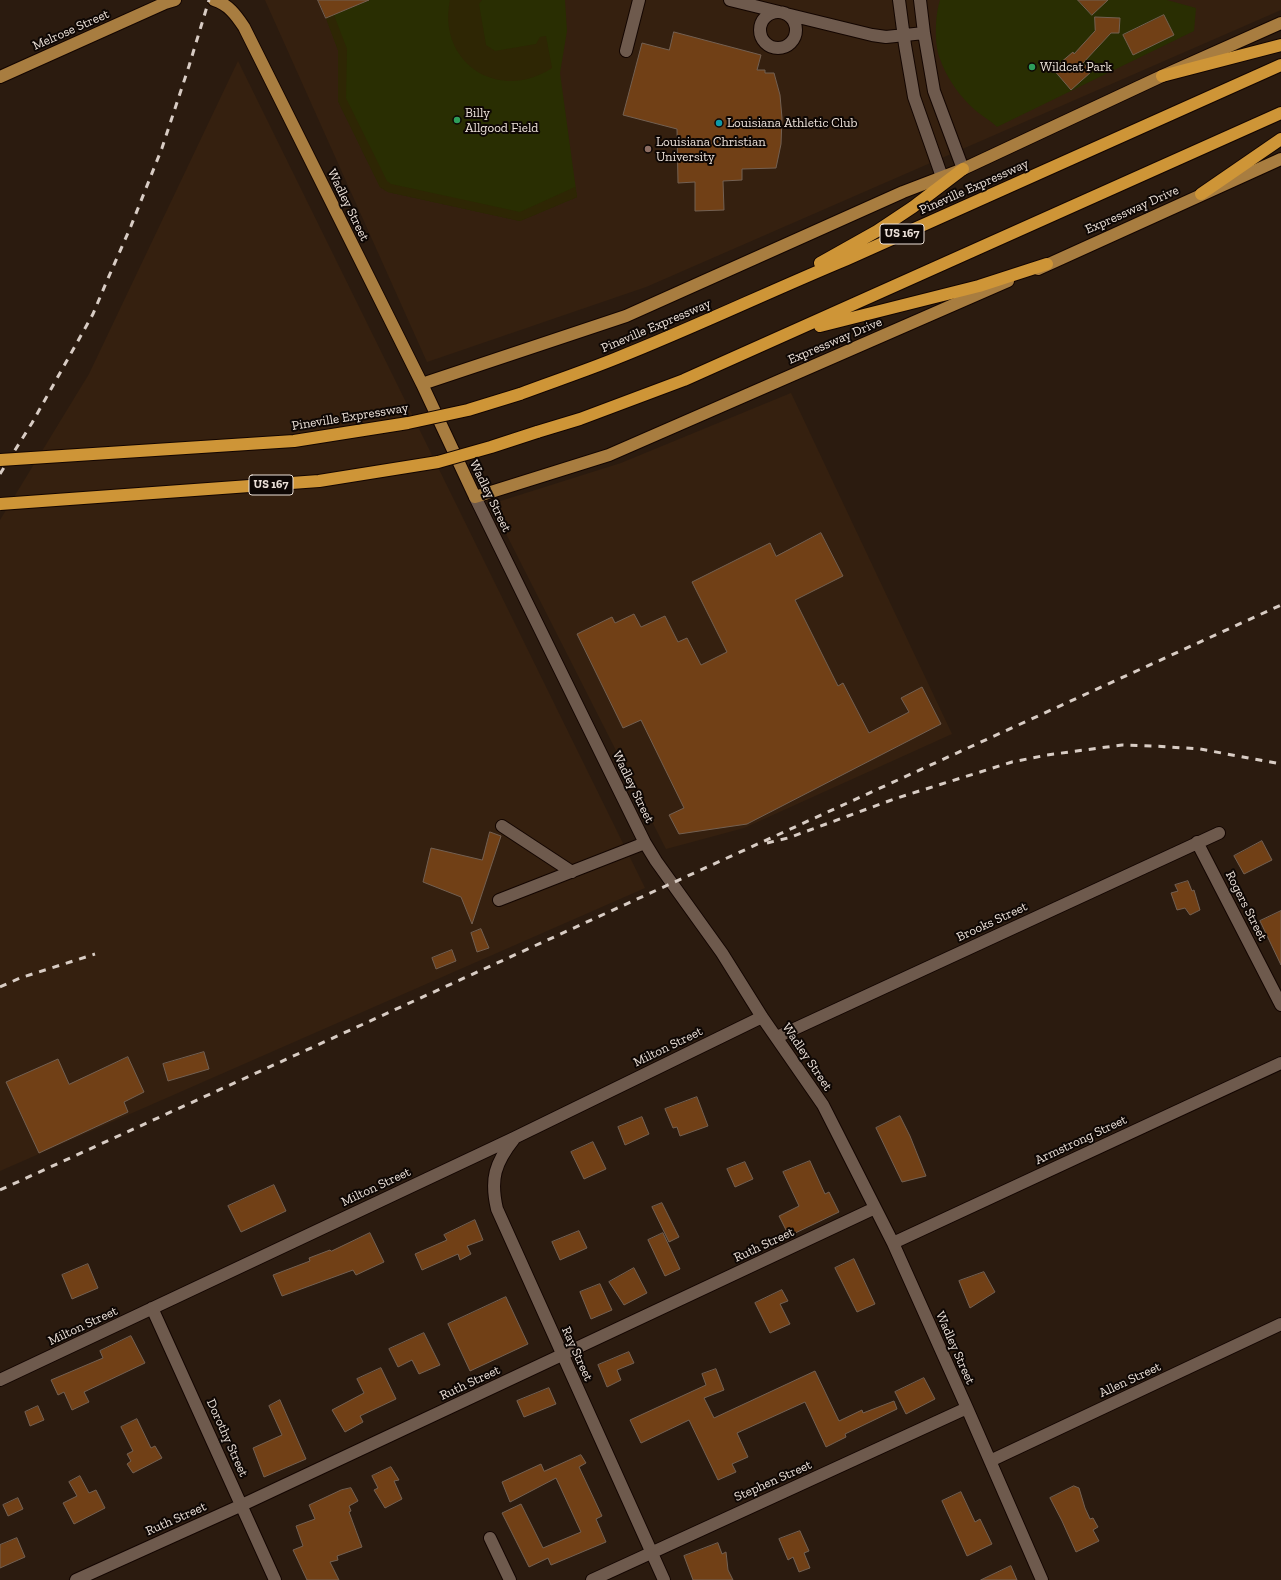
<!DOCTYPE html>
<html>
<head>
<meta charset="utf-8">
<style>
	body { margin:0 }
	canvas { display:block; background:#2b1b0f }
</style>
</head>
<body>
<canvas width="1281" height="1580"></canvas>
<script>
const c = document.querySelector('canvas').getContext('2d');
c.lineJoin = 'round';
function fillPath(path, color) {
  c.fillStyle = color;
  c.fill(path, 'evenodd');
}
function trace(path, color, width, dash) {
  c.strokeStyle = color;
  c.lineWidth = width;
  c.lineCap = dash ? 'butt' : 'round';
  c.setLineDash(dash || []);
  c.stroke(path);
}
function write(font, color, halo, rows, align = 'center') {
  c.font = font + ' "Zilla Slab",serif';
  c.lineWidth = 4;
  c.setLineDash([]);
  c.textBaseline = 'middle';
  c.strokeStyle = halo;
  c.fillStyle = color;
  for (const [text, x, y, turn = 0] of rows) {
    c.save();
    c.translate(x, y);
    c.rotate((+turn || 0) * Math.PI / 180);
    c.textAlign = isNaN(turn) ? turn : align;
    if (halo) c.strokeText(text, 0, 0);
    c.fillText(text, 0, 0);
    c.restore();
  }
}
const built = new Path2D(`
	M265,0H1281V10L646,287L427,362Z
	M238,61L645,888L0,1171V520L89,374Z
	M791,393L952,734L744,828L666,849L491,504L621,463Z`);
const green = new Path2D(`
	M370,0H565L567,31L560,73L577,197L520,221L388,192L380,187L338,101V50L326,18Z
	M940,0H1167L1196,8L1194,31L997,127C990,120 982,116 975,110C960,97 946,77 940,59C934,44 935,15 940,0Z`);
const sand = new Path2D(`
	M450,0H482L479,4L486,45L495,51L536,44L540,37L546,36L552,68C499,103 437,63 450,0Z
	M334,15L347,49L346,98L387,181L391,184L520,212L575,187L577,197L520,221L388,192L380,187L338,101V50L326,18Z`);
const building = new Path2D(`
	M318,0H369L326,18Z
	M1078,0H1108L1092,15Z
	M1164,15L1174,35L1133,55L1123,35Z
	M1095,17L1120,18L1119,33H1111L1083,63L1091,72L1071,90L1053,69L1073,52L1074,54L1095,31Z
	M674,32L761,55L757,70H765V73H774L780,95L782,118L781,144L776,168L742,169V180L723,181L724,210L695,211V182L678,183L677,129L623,115L642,43L669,50Z
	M821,533L843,576L795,600L838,686L843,683L869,733L909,712L901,698L922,687L941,724L747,824L679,834L669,815L684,808L641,720L623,728L577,634L612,617L615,623L634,614L641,627L665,616L678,642L687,638L701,665L727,652L692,582L770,543L776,556Z
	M490,832L501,836L472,924L461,897L423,882L431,848L482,860Z
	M1262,841L1272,860L1244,874L1234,856Z
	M1188,881L1192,891L1194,890L1200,910L1190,915L1185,908L1177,910L1171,893L1178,891L1175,885Z
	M1281,911V965L1260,921Z
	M481,929L489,948L477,952L471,933Z
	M452,950L456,961L436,969L432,958Z
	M204,1052L209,1069L168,1081L163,1064Z
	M128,1057L144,1092L124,1102L128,1112L39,1153L6,1082L58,1059L69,1084Z
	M697,1097L708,1126L680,1136L677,1127L673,1128L665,1109Z
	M900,1116L910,1136L926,1176L902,1182L876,1128Z
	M642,1117L649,1134L625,1145L618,1127Z
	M593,1142L606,1169L584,1179L571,1152Z
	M810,1161L825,1194L829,1192L839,1212L789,1236L779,1216L799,1206L783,1172Z
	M745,1162L753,1179L735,1187L727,1169Z
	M274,1185L286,1211L241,1232L228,1206Z
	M662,1203L679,1237L669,1242L652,1207Z
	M475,1220L483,1240L467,1246L471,1254L460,1260L458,1254L422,1270L415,1254L447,1240L444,1235Z
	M579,1231L587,1248L560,1260L552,1242Z
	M370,1233L384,1262L356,1275L353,1270L282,1296L273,1275L310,1261L309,1258L330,1250L331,1251Z
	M663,1233L680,1269L665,1276L648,1240Z
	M854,1259L875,1304L857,1312L835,1268Z
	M88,1264L98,1288L72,1299L62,1275Z
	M634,1268L647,1293L624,1305L609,1282Z
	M984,1272L995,1292L970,1308L959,1281Z
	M600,1284L612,1310L591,1319L580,1292Z
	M782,1290L788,1301L780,1304L790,1324L770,1333L755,1303Z
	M506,1297L528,1344L470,1371L448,1324Z
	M424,1333L440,1365L419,1374L412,1360L398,1367L389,1349Z
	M131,1336L145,1363L84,1392L89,1402L72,1410L64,1392L58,1395L51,1380L103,1358L100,1351Z
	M629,1352L634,1363L617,1370L621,1380L607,1387L598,1365Z
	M381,1368L396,1399L360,1416L363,1422L345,1432L332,1410L364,1393L357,1379Z
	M716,1369L724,1390L704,1398L714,1418L815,1371L839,1421L862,1410L863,1413L894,1401L897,1409L845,1434L846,1437L826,1447L805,1402L737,1433L748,1457L732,1464L736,1472L718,1480L689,1420L641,1443L630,1420L706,1385L702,1374Z
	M924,1378L935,1399L906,1414L895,1392Z
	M549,1388L556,1404L524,1417L517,1401Z
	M280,1400L306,1459L264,1477L253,1448L282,1435L269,1406Z
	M38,1406L44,1420L30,1426L25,1412Z
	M137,1419L151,1448L155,1446L162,1458L133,1473L127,1464L131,1461L127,1454L133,1451L121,1427Z
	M581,1455L586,1463L579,1467L602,1516L596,1519L606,1542L551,1565L548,1558L529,1567L502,1513L521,1504L543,1548L581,1532L556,1478L510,1502L502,1482L541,1464L544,1471Z
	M391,1467L399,1480L394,1481L402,1499L385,1508L374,1490L378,1488L372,1476Z
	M80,1476L89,1493L96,1490L105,1508L74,1524L63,1503L77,1496L69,1482Z
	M1074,1486L1079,1488L1085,1508L1090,1519L1093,1518L1098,1527L1093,1530L1099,1541L1076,1552L1062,1521L1050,1498Z
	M351,1488L358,1501L349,1506L351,1511L349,1512L362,1547L337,1556L338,1560L330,1562L339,1580H307L293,1550L303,1546L296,1526L315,1519L309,1505L341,1490Z
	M961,1492L975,1522L980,1519L992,1544L967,1556L942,1501Z
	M18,1498L23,1509L8,1516L3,1505Z
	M800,1531L809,1551L804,1553L810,1568L799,1572L793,1557L788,1560L779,1539Z
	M17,1538L25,1557L0,1568V1545Z
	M718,1543L722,1554L726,1552L728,1570L733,1580H693L684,1556Z
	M1011,1566L1017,1580H981Z`);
const minor = new Path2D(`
	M730,0L779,12
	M899,0L905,45L914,97L942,177
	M920,0L924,33L934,91L963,169
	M760 30a18 18 0 1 1 36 0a18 18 0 1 1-36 0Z
	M786,14L872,35L886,37L924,33
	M626,51L639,0
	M475,497L645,843L656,861L722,953L762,1017L823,1105L893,1243L967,1408L1042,1580
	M502,826L572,872
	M1197,842L1281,1005
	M499,900L645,843
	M777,1037L1219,833
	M514,1139C495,1163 490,1179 497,1209L664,1580
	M893,1243L1281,1063
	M152,1308L275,1580
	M0,1380L514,1138L762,1017
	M990,1461L1281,1324
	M490,1538L510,1580
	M76,1580L242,1505L875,1208
	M592,1580L967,1408`);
const major = new Path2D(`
	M214,0C228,4 236,15 244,27L422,384L475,497L609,455L1008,281
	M0,77L165,3L175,0
	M1038,269L1281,159
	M422,384L626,316L903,192L963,169L1162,76L1281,23`);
const highway = new Path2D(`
	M1162,76L1281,45
	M1201,194L1281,139
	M820,263L877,231L913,207L963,169
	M820,326L979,286L1047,264
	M520,394C552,382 585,371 617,358C693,328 768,292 845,260L1281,65
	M537,432L580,419L684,380L1281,113`);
const rail = new Path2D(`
	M0,474L32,423L93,314L106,283L131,226L162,148L189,66L209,0
	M767,843L788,838L897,798L1012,762L1047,755L1122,745L1154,746L1200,749L1281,764
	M0,987L20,978L95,954
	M0,1190L1281,605`);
const highwayBridge = new Path2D(`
	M0,460L294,441L408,423L468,410L520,394
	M0,504L319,481L438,462L491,447L537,432`);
const markers = [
	[1032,67,4,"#2e9e5b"],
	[457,120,4,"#2e9e5b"],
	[719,123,4,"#0f9aa8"],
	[648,149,4,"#8d6e63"]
];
const shields = [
	[902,234,44],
	[271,485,44]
];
const shieldNames = [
	["US 167",902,234],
	["US 167",271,485]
];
const streetNames = [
	["Melrose Street",71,30,-24],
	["Pineville Expressway",974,187,-24],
	["Wadley Street",348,205,64],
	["Expressway Drive",1132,210,-24],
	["Pineville Expressway",656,326,-23],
	["Expressway Drive",835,341,-23],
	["Pineville Expressway",350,417,-9],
	["Wadley Street",490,496,64],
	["Wadley Street",633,787,64],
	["Rogers Street",1246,906,63],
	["Brooks Street",992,922,-25],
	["Milton Street",668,1047,-26],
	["Wadley Street",807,1057,56],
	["Armstrong Street",1081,1140,-25],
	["Milton Street",376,1187,-25],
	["Ruth Street",764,1245,-25],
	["Milton Street",83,1326,-25],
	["Wadley Street",955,1348,66],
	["Ray Street",577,1354,66],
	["Allen Street",1130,1380,-25],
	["Ruth Street",470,1383,-25],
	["Dorothy Street",227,1438,66],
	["Stephen Street",773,1481,-24],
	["Ruth Street",176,1519,-24]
];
const poiNames = [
	["Wildcat Park",1040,67],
	["Billy",465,113],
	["Allgood Field",465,128],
	["Louisiana Athletic Club",727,123],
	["Louisiana Christian",656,142],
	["University",656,157]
];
fillPath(built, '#35200f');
fillPath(green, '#292e02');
fillPath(sand, '#2e2604');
fillPath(building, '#714016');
trace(building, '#736052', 1);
trace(minor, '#130500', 14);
trace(major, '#130500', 14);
trace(highway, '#130500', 14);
trace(minor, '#6e5a4d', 12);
trace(major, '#a87d40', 12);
trace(highway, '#ce9537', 12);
trace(rail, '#d8ccc4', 3, [7, 7]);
trace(highwayBridge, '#130500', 14, []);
trace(highwayBridge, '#ce9537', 12);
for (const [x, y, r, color] of markers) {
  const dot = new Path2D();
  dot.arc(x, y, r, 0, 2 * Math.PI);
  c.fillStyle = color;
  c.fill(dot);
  trace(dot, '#0e0704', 1.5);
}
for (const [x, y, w] of shields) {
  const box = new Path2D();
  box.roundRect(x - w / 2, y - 10, w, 20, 3);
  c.fillStyle = '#0e0704';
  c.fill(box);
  trace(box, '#ece1d9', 1);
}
write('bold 12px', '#ece1d9', null, shieldNames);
write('13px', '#ece1d9', '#0e0704', streetNames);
write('13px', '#ece1d9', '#0e0704', poiNames, 'left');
</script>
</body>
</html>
